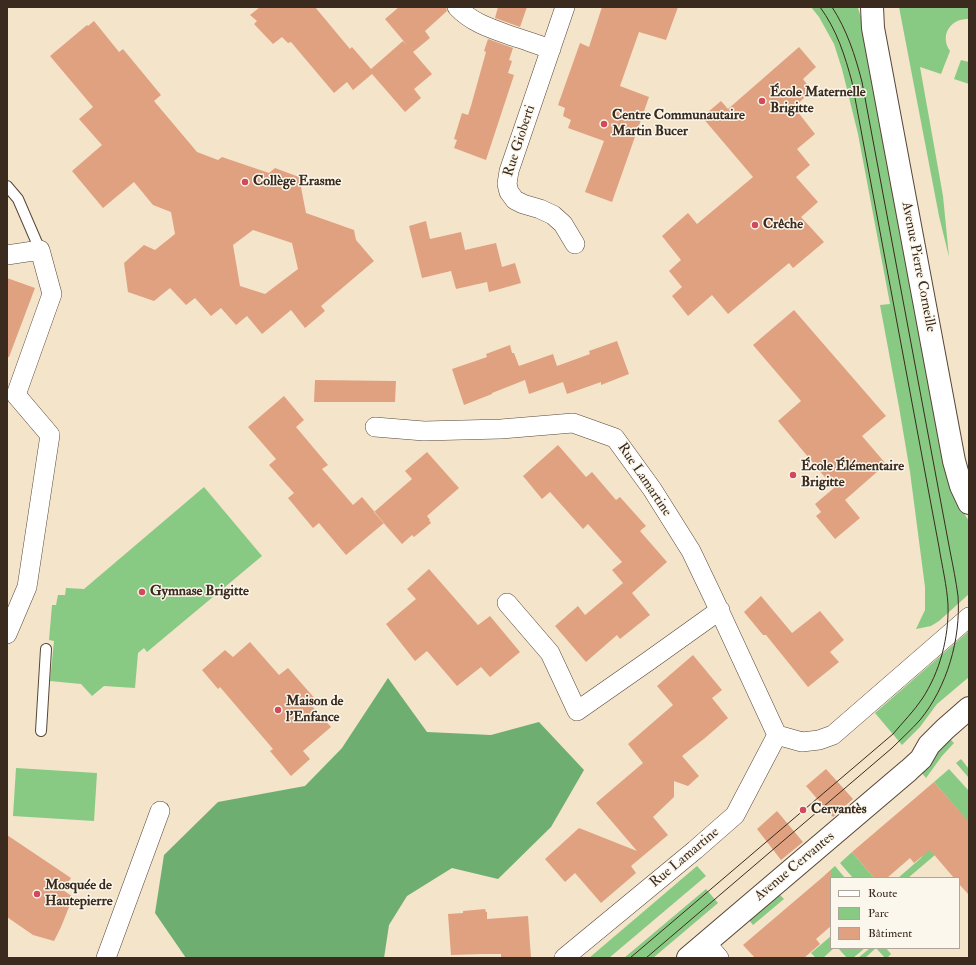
<!DOCTYPE html>
<html>
<head>
<meta charset="utf-8">
<style>
	body { margin:0 }
	#map { position:relative; width:976px; height:965px; overflow:hidden; background:#f4e4ca; font-family:"IM FELL Double Pica",serif }
	canvas { display:block }
	.frame { position:absolute; inset:0; border:8px solid #3b2a1e; pointer-events:none }
	.legend { position:absolute; left:830px; top:877px; width:130px; height:72px; box-sizing:border-box; background:#fbf7ec; border:1px solid #aea59a; margin:0; padding:5px 7px; list-style:none; font-size:12px; color:#3b2a1e }
	.legend li { display:flex; align-items:center; gap:8px; height:20px }
	.legend b { width:20px; border:1px solid #aea59a }
</style>
</head>
<body>
<div id="map">
<canvas width="976" height="965"></canvas>
<div class="frame"></div>
<ul class="legend">
<li><b style="height:5px;background:#fff"></b>Route</li>
<li><b style="height:11px;background:#88ca83"></b>Parc</li>
<li><b style="height:11px;background:#e0a181"></b>Bâtiment</li>
</ul>
</div>
<script>
const c = document.querySelector('canvas').getContext('2d');
c.lineJoin = 'round';
function fillPath(path, color) {
  c.fillStyle = color;
  c.fill(path, 'evenodd');
}
function trace(path, color, width, dash) {
  c.strokeStyle = color;
  c.lineWidth = width;
  c.lineCap = dash ? 'butt' : 'round';
  c.setLineDash(dash || []);
  c.stroke(path);
}
function write(font, color, halo, rows, align = 'center') {
  c.font = font + ' "IM FELL Double Pica",serif';
  c.lineWidth = 3;
  c.setLineDash([]);
  c.textBaseline = 'middle';
  c.strokeStyle = halo;
  c.fillStyle = color;
  for (const [text, x, y, turn = 0] of rows) {
    c.save();
    c.translate(x, y);
    c.rotate((+turn || 0) * Math.PI / 180);
    c.textAlign = isNaN(turn) ? turn : align;
    if (halo) c.strokeText(text, 0, 0);
    c.fillText(text, 0, 0);
    c.restore();
  }
}
const green = new Path2D(`
	M811,7H858V8L863,24L959,506L969,521V594L939,621L931,626L916,629L925,610V587L910,472L899,407L880,305L890,304L858,134L842,69L834,44L819,17Z
	M899,7H969V19C951,18 939,35 950,51L941,74L920,67L943,196L949,257L939,216Z
	M961,60L969,62V84L954,79Z
	M204,487L262,556L147,652L144,648L138,653L135,688L104,686L92,696L81,684L50,681L54,641L49,640L52,605H56L58,595H65L66,588L84,589Z
	M969,631V677L937,704L920,727L902,745L875,713Z
	M949,738L954,743L942,756L926,778L921,772L935,754Z
	M961,759L969,769V778L956,763Z
	M16,768L97,773L94,821L13,816Z
	M949,769L969,791V826L908,878H898L921,858L959,811L934,782Z
	M852,852L874,878H853L840,863Z
	M697,866L706,876L609,958H589Z
	M835,866L845,878H831V883L825,875Z
	M706,889L718,903L653,958H624Z
	M779,894L784,899L753,925L749,920Z
	M831,936V948H834L823,958H816L811,953Z
	M838,948H865L853,958H847Z
	M870,948H886L891,954L887,958H885L876,948L865,958H858Z`);
const forest = new Path2D(`
	M388,678L427,732L491,735L539,722L584,770L551,827L498,879L452,868L407,896L389,925L384,958H186L155,913L164,855L218,802L305,786L342,748L361,719Z`);
const building = new Path2D(`
	M260,7H315L350,49L352,47L371,69L403,41L407,45L385,19L399,7H446L447,11L425,31L430,38L413,52L432,74L414,89L421,98L405,112L372,74L353,90L347,82L334,93L291,42L288,43L282,37L273,44L254,24L257,21L250,15Z
	M498,7H527L520,27L495,18Z
	M602,7H678L666,40L639,32L620,86L649,97L612,202L585,192L604,141L568,128L571,120L563,116L565,108L558,105L580,43L589,47Z
	M94,21L119,52L123,49L161,95L154,101L197,152L218,160L222,157L269,173L275,168L299,177L306,213L354,230L356,240L374,261L321,306L325,311L305,328L291,310L262,334L247,316L236,325L221,308L211,316L195,298L186,305L170,288L154,301L128,292L124,263L144,245L155,250L175,234L171,212L153,205L134,182L103,208L72,171L102,145L79,119L93,107L50,56L87,25L88,26ZM253,230L292,243L298,269L265,294L240,286L233,245Z
	M488,39L513,48L509,60L512,61L508,73L514,75L486,160L454,148L457,140L454,139L462,113L468,115L471,106L486,52L484,51Z
	M799,47L816,67L803,79L812,91L794,107L815,134L797,149L810,165L796,177L818,202L801,217L824,242L793,268L789,263L728,314L712,295L688,316L672,296L682,287L669,271L681,260L662,236L688,213L697,224L753,177L702,117L721,101L728,109Z
	M426,221L430,239L461,232L465,250L496,243L502,267L515,263L521,283L489,292L487,282L456,289L451,271L422,278L409,226Z
	M7,278L35,288L9,357H7Z
	M794,310L886,416L862,436L886,464L845,500L860,518L835,539L816,516L821,512L815,504L834,488L778,421L801,401L753,345Z
	M617,341L629,374L601,385V382L567,394L563,382L529,394L525,380L492,393V394L464,405L452,369L487,357L486,354L510,345L512,353H514L519,366L553,354L557,366L590,354L589,351Z
	M315,380L396,381L395,402H314Z
	M284,396L304,420L296,427L328,465L322,469L353,505L362,497L384,523L346,555L319,523L313,528L288,498L294,493L269,465L276,459L248,427Z
	M558,445L586,477L592,472L616,500L620,497L646,526L640,531L667,562L632,593L650,615L620,639L617,635L586,662L555,626L578,606L585,615L623,583L612,570L622,562L588,524L583,529L550,492L542,499L523,476Z
	M427,452L459,488L427,516L430,520H429L431,523L414,537L412,535L402,544L374,512L412,479L405,471Z
	M429,569L478,625L490,616L520,652L490,677L481,667L457,686L427,651L415,661L386,624L416,599L407,589Z
	M761,596L792,633L820,611L844,640L830,652L839,662L808,687L766,635H763L744,612Z
	M250,642L279,675L288,668L317,701L312,706L331,727L303,751L310,759L291,776L270,751L273,749L220,687L218,689L202,670L225,650L233,657Z
	M693,655L722,690L712,698L728,718L705,738L682,756L699,776L688,786L674,781V797L653,817L668,835L631,866L636,873L601,903L575,873L565,882L545,859L579,828L637,851L596,803L643,763L628,744L673,705L657,686Z
	M826,769L853,799L833,817L806,786Z
	M934,782L969,822V895L959,884V878H954L930,850L914,863L910,858L887,878H874L852,852Z
	M777,811L803,842L781,860L757,829Z
	M7,835L71,878L63,890L73,897L61,927L54,941L33,935L7,917Z
	M831,870V926L816,939L820,944L804,958H755L743,945Z
	M485,909L486,912H487V919L528,916L531,958H501V954H483L451,955L448,914L463,913V911Z`);
const lane = new Path2D(`
	M7,186L18,199L40,250
	M41,731L46,649`);
const street = new Path2D(`
	M457,7C472,23 492,29 512,36C525,40 538,45 551,49
	M565,7L509,171L507,184L509,192L515,200L523,204L540,209L553,215L563,224L575,244
	M7,255L40,250L52,294L16,395L50,435L27,587L7,634
	M375,427L424,431L501,429L573,423L615,438L652,489L691,551L713,597L777,735
	M507,603L550,653L577,711L650,660L720,610
	M706,943L719,958
	M106,958L160,811
	M564,958L695,850L735,815L777,735L802,742L819,740L833,735L969,617`);
const secondary = new Path2D(`
	M872,7L873,28L954,461L961,486L969,503
	M688,958L909,770L921,759L929,745L945,729L969,708`);
const tram = new Path2D(`
	M630,958L893,734C903,722 914,711 922,699C940,672 949,637 948,605C947,586 942,566 939,547L852,82C845,56 837,30 820,7
	M646,958L892,748C901,739 911,730 920,720C947,687 961,639 958,596C956,581 953,566 950,551L862,82C855,55 847,30 832,7`);
const markers = [
	[762,101,4,"#d1495b"],
	[604,124,4,"#d1495b"],
	[245,182,4,"#d1495b"],
	[755,225,4,"#d1495b"],
	[793,475,4,"#d1495b"],
	[142,592,4,"#d1495b"],
	[278,710,4,"#d1495b"],
	[803,810,4,"#d1495b"],
	[37,894,4,"#d1495b"]
];
const poiNames = [
	["École Maternelle",770,93],
	["Brigitte",770,109],
	["Centre Communautaire",612,116],
	["Martin Bucer",612,132],
	["Collège Erasme",253,182],
	["Crêche",763,225],
	["École Élémentaire",801,467],
	["Brigitte",801,483],
	["Gymnase Brigitte",150,592],
	["Maison de",286,702],
	["l'Enfance",286,718],
	["Cervantès",811,810],
	["Mosquée de",45,886],
	["Hautepierre",45,902]
];
const streetNames = [
	["Rue Gioberti",520,141,-72],
	["Avenue Pierre Corneille",918,267,79],
	["Rue Lamartine",644,480,56],
	["Rue Lamartine",685,858,-40],
	["Avenue Cervantes",795,867,-40]
];
fillPath(green, '#88ca83');
fillPath(forest, '#6eae71');
fillPath(building, '#e0a181');
trace(lane, '#574638', 12);
trace(street, '#574638', 20);
trace(secondary, '#574638', 24);
trace(lane, '#fff', 10);
trace(street, '#fff', 19);
trace(secondary, '#fff', 22);
trace(tram, '#3b2a1e', 1);
for (const [x, y, r, color] of markers) {
  const dot = new Path2D();
  dot.arc(x, y, r, 0, 2 * Math.PI);
  c.fillStyle = color;
  c.fill(dot);
  trace(dot, '#fbf7ec', 1.5);
}
write('bold 14px', '#3b2a1e', '#fbf7ec', poiNames, 'left');
write('14px', '#3b2a1e', '#fbf7ec', streetNames);
</script>
</body>
</html>
